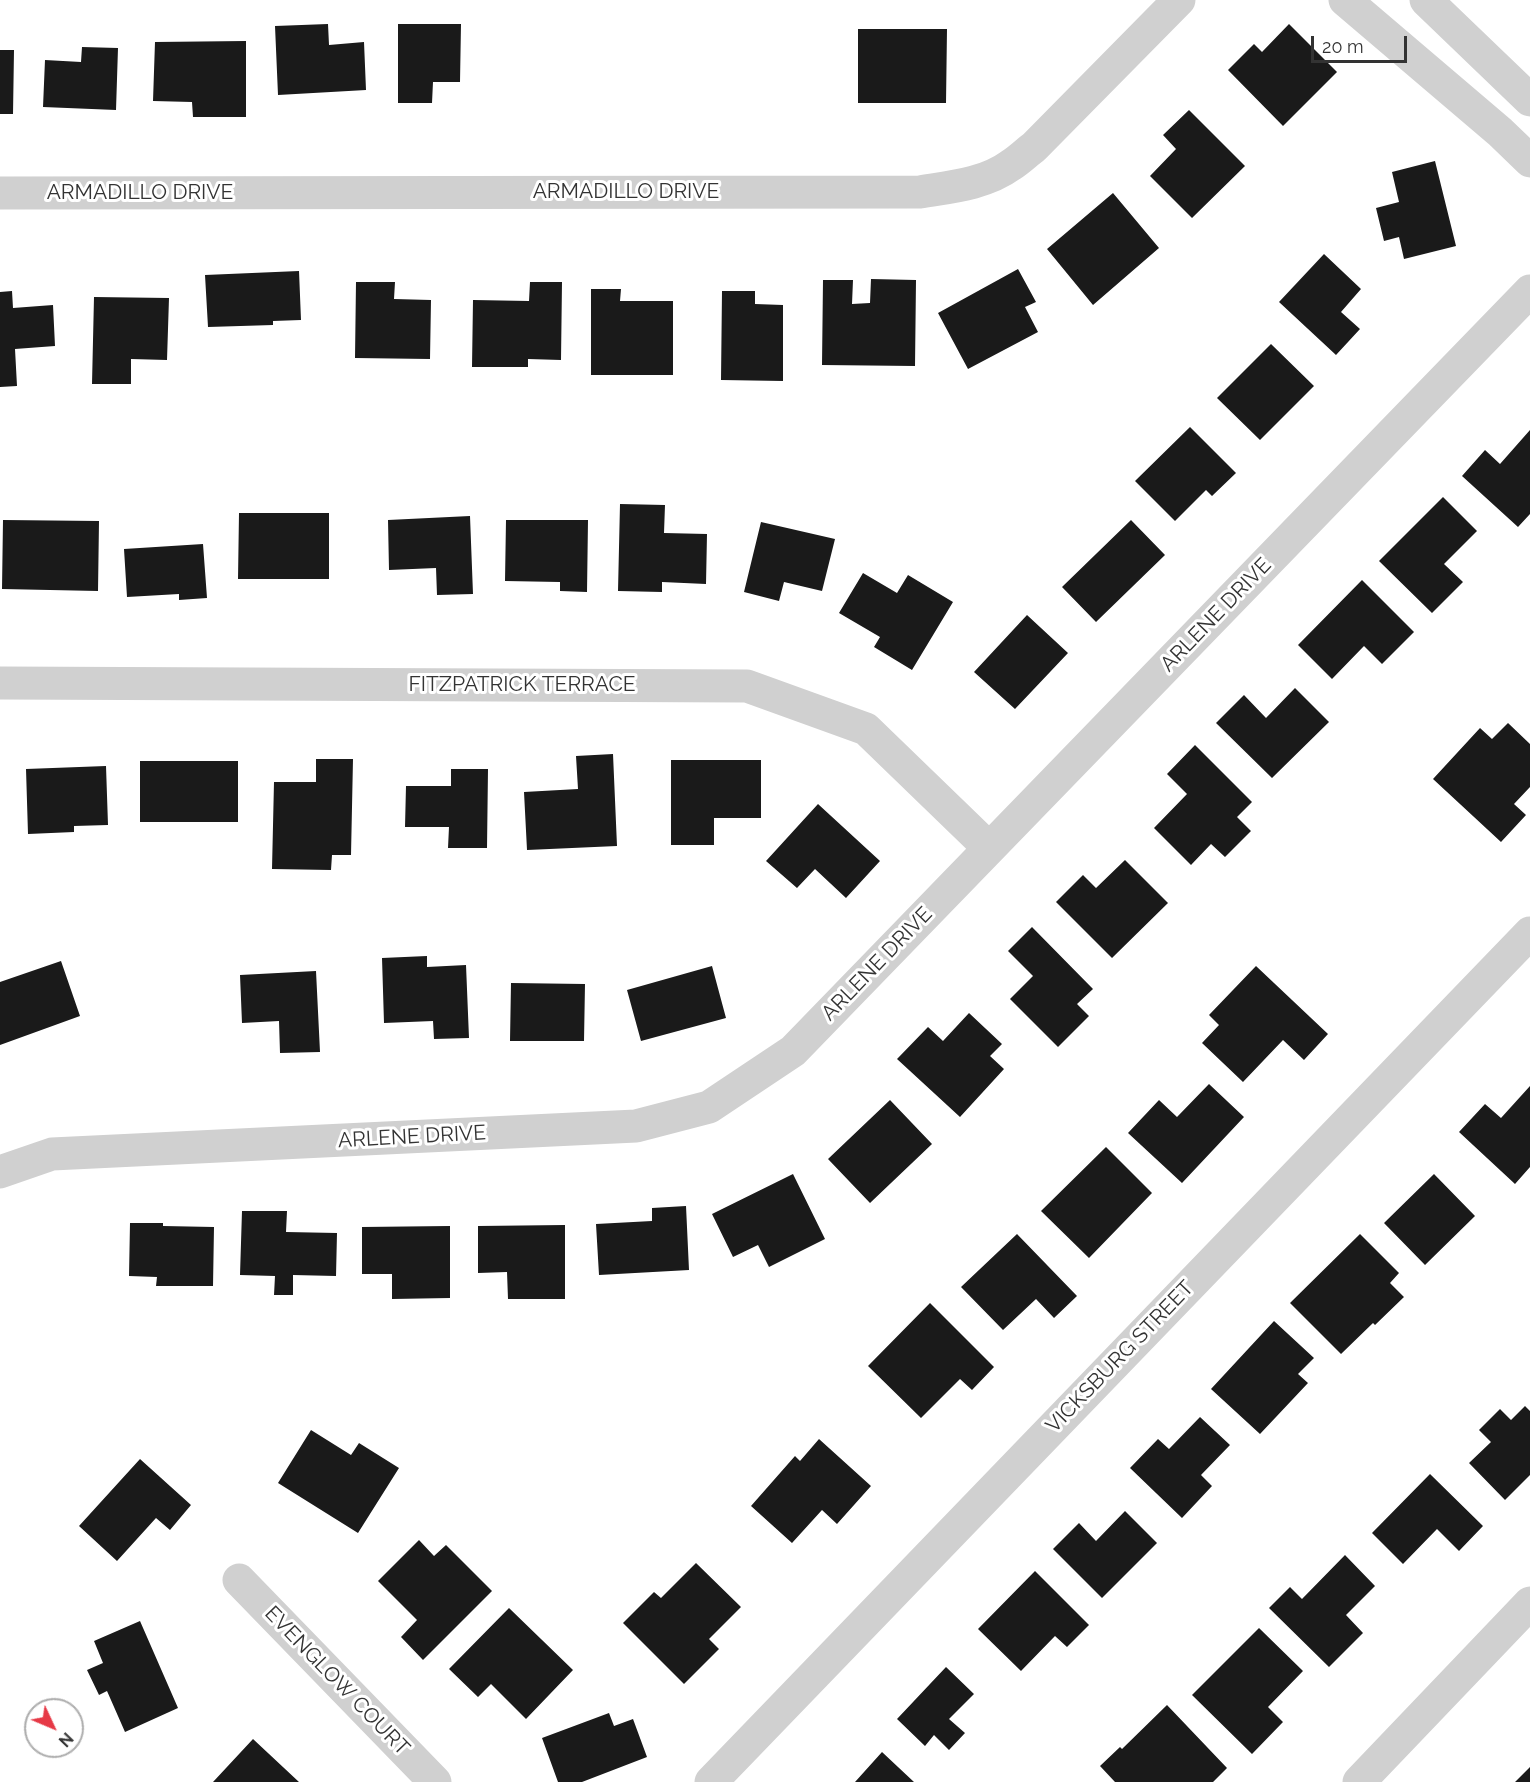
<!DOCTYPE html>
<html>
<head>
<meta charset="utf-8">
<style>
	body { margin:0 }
	#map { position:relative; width:1530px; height:1782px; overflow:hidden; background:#fff; font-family:Raleway,sans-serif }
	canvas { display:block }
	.north { position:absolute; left:24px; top:1698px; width:60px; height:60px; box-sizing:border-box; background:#fff; border:2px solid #adadad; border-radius:50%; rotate:134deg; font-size:16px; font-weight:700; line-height:24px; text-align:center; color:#333 }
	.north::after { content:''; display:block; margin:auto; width:21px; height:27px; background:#e63946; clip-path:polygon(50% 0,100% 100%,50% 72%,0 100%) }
	.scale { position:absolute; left:1311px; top:36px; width:96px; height:27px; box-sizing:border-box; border:3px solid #333; border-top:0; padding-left:8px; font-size:18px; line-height:21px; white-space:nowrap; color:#333; -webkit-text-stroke:4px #fff; paint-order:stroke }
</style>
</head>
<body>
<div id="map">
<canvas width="1530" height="1782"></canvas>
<div class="north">N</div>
<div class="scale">20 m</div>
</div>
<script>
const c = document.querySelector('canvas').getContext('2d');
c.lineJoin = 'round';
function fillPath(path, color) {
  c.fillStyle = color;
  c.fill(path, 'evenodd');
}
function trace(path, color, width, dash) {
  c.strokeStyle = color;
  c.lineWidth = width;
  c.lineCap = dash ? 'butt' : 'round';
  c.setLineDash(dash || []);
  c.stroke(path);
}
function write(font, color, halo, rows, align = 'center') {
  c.font = font + ' Raleway,sans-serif';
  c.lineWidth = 6;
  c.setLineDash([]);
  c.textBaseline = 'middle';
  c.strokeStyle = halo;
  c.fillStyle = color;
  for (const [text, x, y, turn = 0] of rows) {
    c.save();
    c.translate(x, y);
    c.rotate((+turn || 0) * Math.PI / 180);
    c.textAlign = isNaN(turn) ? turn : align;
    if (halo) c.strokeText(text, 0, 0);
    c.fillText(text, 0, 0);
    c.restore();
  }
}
const building = new Path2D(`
	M328,24L329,45L364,42L366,90L278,95L275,26Z
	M398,24H461L460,82H433L432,103H398Z
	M1289,24L1337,72L1283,126L1228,70L1254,44L1262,52Z
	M858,29H947L946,103H858Z
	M246,41V117H193L192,102L153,101L155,42Z
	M82,47L118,48L116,110L43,107L45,60L81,62Z
	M0,50H14L13,114H0Z
	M1189,110L1245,166L1192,218L1150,176L1176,149L1163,135Z
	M1435,161L1456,246L1404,259L1399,237L1384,241L1376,208L1399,202L1392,172Z
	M1113,193L1159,248L1093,305L1047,249Z
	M1324,254L1361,289L1341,312L1360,329L1336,355L1279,302Z
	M1018,269L1036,302L1025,307L1038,332L968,369L938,313Z
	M299,271L301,320L273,321V325L208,327L205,275Z
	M871,279L916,280L915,366L822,365L823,280H853L852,304L870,303Z
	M356,282H395L394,299L431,300L430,359L355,358Z
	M530,282H562L561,360L528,359V367H472L473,300L529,301Z
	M591,289H621L620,301H673V375H591Z
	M12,291L13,308L53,305L55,346L15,349L17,386L0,387V292Z
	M722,291H755V304L783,305V381L721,380Z
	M94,297L169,298L167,360L131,359V384H92Z
	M1271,344L1314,386L1260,440L1217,398Z
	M1190,427L1236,473L1212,496L1206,490L1175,521L1135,481Z
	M1530,430V514L1518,527L1462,476L1485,450L1500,464Z
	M1443,497L1477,531L1444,564L1463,582L1432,613L1379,561Z
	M620,504L665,505L664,533L707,534L706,584L662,582V592L618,591Z
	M239,513H329V579H238Z
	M470,516L473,594L437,595L436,568L389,570L388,520Z
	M3,520L99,521L98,591L2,589Z
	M506,520H588L587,592L560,591V582L505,581Z
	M1131,520L1165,555L1096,622L1062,587Z
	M761,522L835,539L822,591L784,582L779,601L744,592Z
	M203,544L207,598L179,600V594L127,597L124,549Z
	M863,573L897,593L908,575L953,602L912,670L874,647L880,637L839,613Z
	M1362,580L1414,632L1382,664L1364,646L1332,679L1298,645Z
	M1027,615L1068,653L1015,709L974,672Z
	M1295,688L1329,722L1272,778L1216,723L1244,695L1266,718Z
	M1508,723L1530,744V787L1514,804L1526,815L1501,842L1433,779L1480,728L1492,739Z
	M1195,745L1252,802L1237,817L1251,831L1225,857L1211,844L1191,865L1154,828L1187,794L1167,774Z
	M613,754L617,846L527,850L524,792L578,789L576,756Z
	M316,759H353L351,855H332L331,870L272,869L274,782H316Z
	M671,760H761V818H714V845H671Z
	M140,761H238V822H140Z
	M106,766L108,825L74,826V832L28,834L26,769Z
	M451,769H488L487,848H448L449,827H405L406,786H451Z
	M818,804L880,861L846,898L815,869L797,888L766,861Z
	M1125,860L1168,903L1112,958L1056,902L1083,875L1096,888Z
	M1032,927L1093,989L1077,1004L1089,1016L1058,1047L1010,999L1033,976L1008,951Z
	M427,956V967L466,965L469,1038L434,1039L433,1021L384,1023L382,958Z
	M61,961L80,1016L0,1045V982Z
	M712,966L726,1018L641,1041L627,990Z
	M1256,966L1328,1034L1304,1060L1283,1040L1243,1082L1202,1043L1219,1025L1209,1015Z
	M316,971L320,1052L280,1053L279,1021L242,1023L240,975Z
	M511,983L585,984L584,1041H510Z
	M969,1013L1002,1044L990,1056L1004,1069L960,1117L897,1059L928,1027L943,1041Z
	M1209,1084L1244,1117L1182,1183L1128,1133L1159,1100L1177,1117Z
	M1530,1086V1167L1515,1184L1459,1132L1485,1104L1501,1118Z
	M890,1100L932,1144L870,1203L828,1159Z
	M1106,1147L1152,1193L1089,1258L1041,1211Z
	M793,1174L825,1239L769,1267L758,1245L733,1257L712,1214Z
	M1434,1174L1475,1216L1425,1265L1384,1223Z
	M686,1206L689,1270L599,1275L596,1224L652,1221V1208Z
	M242,1211H287L286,1232L337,1233L336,1276L293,1275V1295H274L275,1276L240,1275Z
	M130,1223H163V1226L214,1227L213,1286H156L157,1277L129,1276Z
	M565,1225V1299H508L507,1272L478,1273V1226Z
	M450,1226V1298L392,1299V1274H362V1227Z
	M1017,1234L1077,1296L1054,1318L1036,1299L1003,1330L961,1287Z
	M1360,1234L1399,1273L1390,1283L1404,1297L1375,1325L1373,1323L1341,1354L1290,1303Z
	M930,1303L994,1367L972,1390L960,1379L921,1418L868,1366Z
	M1274,1321L1314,1358L1298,1374L1308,1383L1260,1434L1211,1389Z
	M1525,1406L1530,1411V1475L1505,1500L1469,1463L1491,1442L1479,1430L1500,1409L1511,1420Z
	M1200,1417L1230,1445L1201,1475L1212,1486L1182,1518L1130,1468L1158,1439L1169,1449Z
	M311,1430L351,1455L359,1443L399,1468L358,1533L278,1483Z
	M819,1439L871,1486L837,1524L822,1510L792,1543L751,1506L795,1456L800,1461Z
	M140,1459L191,1505L170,1530L156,1518L117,1561L79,1526Z
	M1430,1474L1483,1526L1459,1551L1437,1529L1403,1564L1372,1533Z
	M1125,1511L1157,1543L1102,1598L1053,1549L1079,1523L1096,1541Z
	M419,1540L434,1556L446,1545L492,1591L423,1660L401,1637L417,1620L378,1581Z
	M1345,1555L1375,1586L1346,1615L1363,1633L1329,1667L1269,1608L1290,1587L1302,1599Z
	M696,1563L741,1607L709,1639L719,1649L684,1684L623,1623L654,1592L661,1598Z
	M1035,1571L1089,1625L1067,1647L1055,1636L1021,1671L978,1629Z
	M509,1608L573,1670L526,1719L491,1684L478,1697L449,1669Z
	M140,1621L178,1708L125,1732L107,1691L99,1695L87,1670L103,1663L94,1641Z
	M1259,1628L1303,1671L1268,1707L1283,1722L1252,1754L1192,1695Z
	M946,1667L974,1694L949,1719L965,1733L949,1750L934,1735L925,1746L897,1719Z
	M1167,1705L1227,1768L1213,1782H1115L1100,1766L1120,1747L1122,1749Z
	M609,1713L614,1726L633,1719L647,1757L582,1782H558L542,1738Z
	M253,1739L299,1782H213Z
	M882,1752L914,1782H855Z
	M1530,1767V1782H1515Z`);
const minor = new Path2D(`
	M1345,0L1500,132L1530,161
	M1426,0L1530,100
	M0,193L920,192C951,187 985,184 1011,165C1019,160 1026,153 1034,147L1179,0
	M0,683L747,686L866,729L989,848
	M0,1172L52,1154L636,1126L709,1107L793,1051L1530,291
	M239,1580L435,1782
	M711,1782L1530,933
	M1359,1782L1530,1603`);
const streetNames = [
	["ARMADILLO DRIVE",626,192],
	["ARMADILLO DRIVE",140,193],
	["ARLENE DRIVE",1216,615,-46],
	["FITZPATRICK TERRACE",522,685],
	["ARLENE DRIVE",877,964,-46],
	["ARLENE DRIVE",412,1137,-3],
	["VICKSBURG STREET",1120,1357,-46],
	["EVENGLOW COURT",337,1681,46]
];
fillPath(building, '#1a1a1a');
trace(minor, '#d0d0d0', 33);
write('21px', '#333', '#fff', streetNames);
</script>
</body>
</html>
